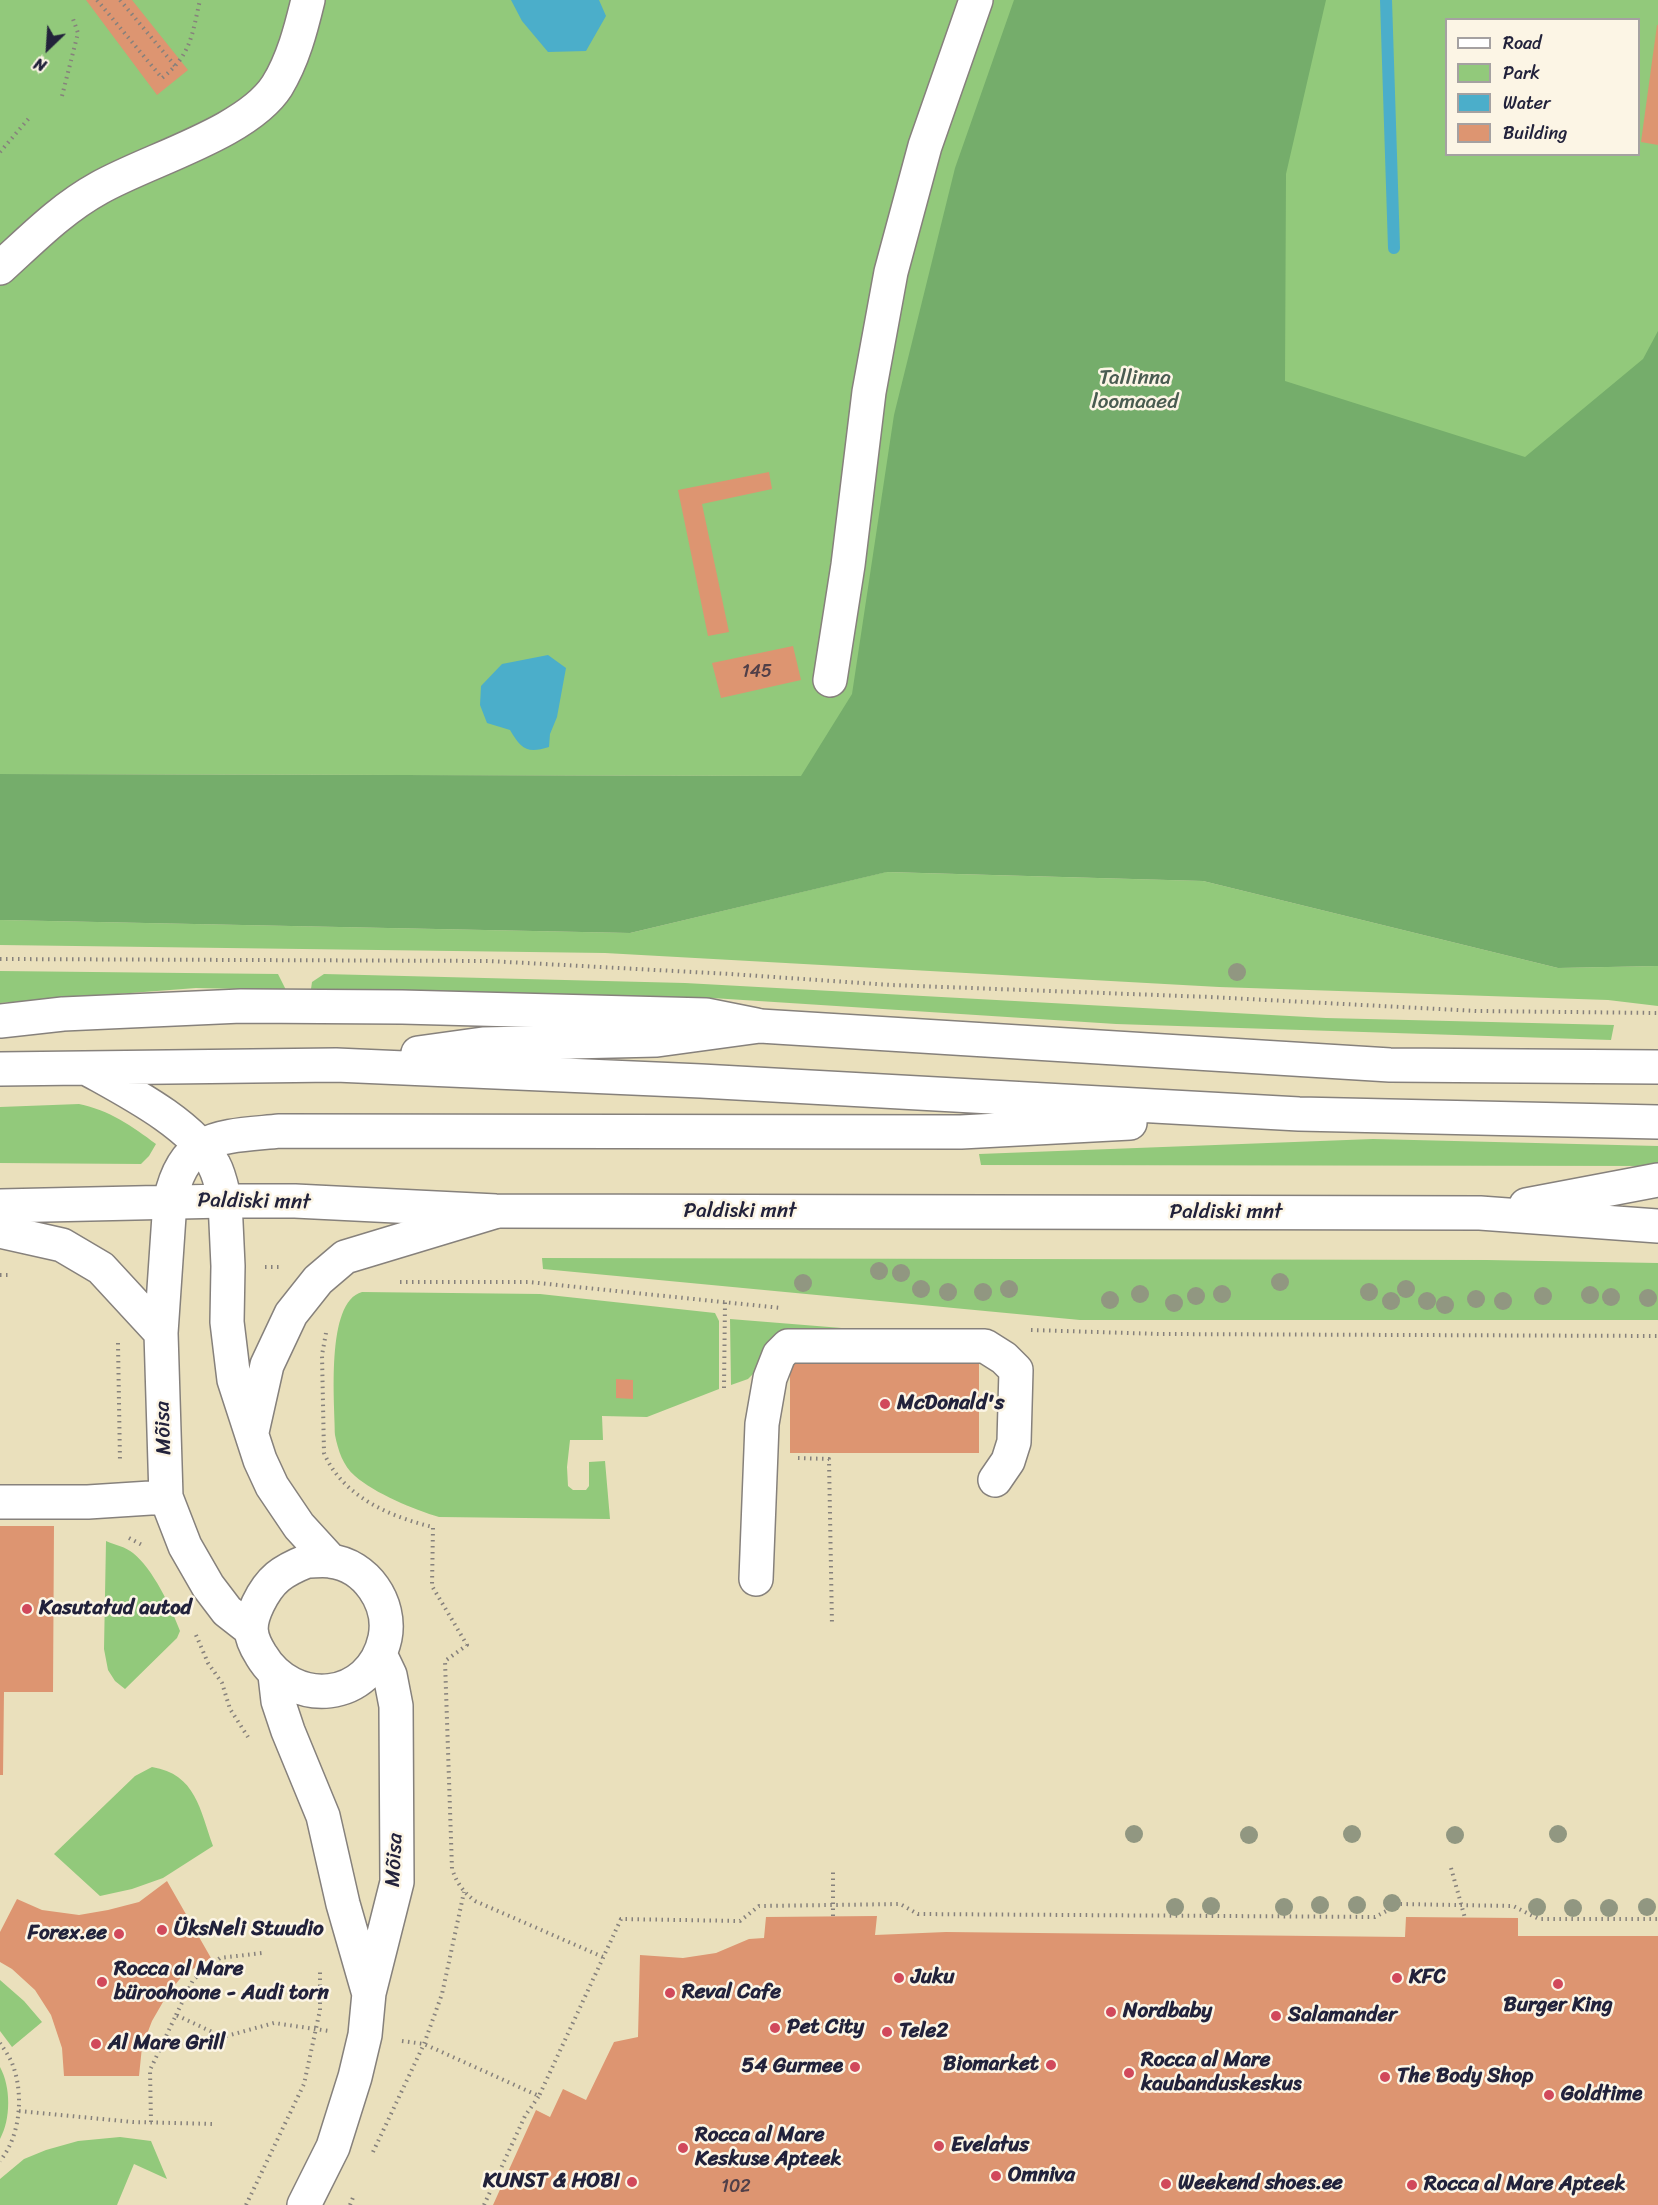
<!DOCTYPE html>
<html>
<head>
<meta charset="utf-8">
<style>
	body { margin:0 }
	#map { position:relative; width:1658px; height:2205px; overflow:hidden; background:#eae0bc; font-family:Sriracha,sans-serif }
	canvas { display:block }
	.legend { position:absolute; left:1445px; top:18px; width:195px; height:138px; box-sizing:border-box; background:#fcf5e5; border:2px solid #a5a1a1; margin:0; padding:8px 10px; list-style:none; font-size:18px; color:#22223b }
	.legend li { display:flex; align-items:center; gap:12px; height:30px }
	.legend b { width:30px; border:2px solid #a5a1a1 }
	.north { position:absolute; left:18px; top:18px; width:60px; height:60px; -webkit-text-stroke:4px #fcf5e5; paint-order:stroke; rotate:205deg; font-size:16px; font-weight:700; line-height:24px; text-align:center; color:#22223b }
	.north::after { content:''; display:block; margin:auto; width:21px; height:27px; background:#22223b; clip-path:polygon(50% 0,100% 100%,50% 72%,0 100%) }
</style>
</head>
<body>
<div id="map">
<canvas width="1658" height="2205"></canvas>
<ul class="legend">
<li><b style="height:8px;background:#fff"></b>Road</li>
<li><b style="height:16px;background:#92c97b"></b>Park</li>
<li><b style="height:16px;background:#4baeca"></b>Water</li>
<li><b style="height:16px;background:#dd9571"></b>Building</li>
</ul>
<div class="north">N</div>
</div>
<script>
const c = document.querySelector('canvas').getContext('2d');
c.lineJoin = 'round';
function fillPath(path, color) {
  c.fillStyle = color;
  c.fill(path, 'evenodd');
}
function trace(path, color, width, dash) {
  c.strokeStyle = color;
  c.lineWidth = width;
  c.lineCap = dash ? 'butt' : 'round';
  c.setLineDash(dash || []);
  c.stroke(path);
}
function write(font, color, halo, rows, align = 'center') {
  c.font = font + ' Sriracha,sans-serif';
  c.lineWidth = 5;
  c.setLineDash([]);
  c.textBaseline = 'middle';
  c.strokeStyle = halo;
  c.fillStyle = color;
  for (const [text, x, y, turn = 0] of rows) {
    c.save();
    c.translate(x, y);
    c.rotate((+turn || 0) * Math.PI / 180);
    c.textAlign = isNaN(turn) ? turn : align;
    if (halo) c.strokeText(text, 0, 0);
    c.fillText(text, 0, 0);
    c.restore();
  }
}
const green = new Path2D(`
	M0,0H1658V785L801,776L0,774ZM1446,20H1638V154H1446Z
	M886,872L1203,881L1558,968L1658,966V1006L1608,1000L1219,987L605,953L0,945V920L630,933Z
	M0,971L278,974L286,990L196,988L0,1003Z
	M324,974L685,983L1326,1018L1614,1025L1611,1040L1116,1024L712,998L311,989L312,982Z
	M79,1104C109,1110 132,1126 156,1144L149,1156L141,1164L0,1163V1107Z
	M1373,1139L1658,1146V1166L981,1165L979,1154Z
	M542,1258L1487,1260L1658,1263V1320H1080L543,1269Z
	M362,1292L540,1294L715,1313L719,1321V1389L647,1417L602,1416L603,1440H570L567,1467L568,1486L573,1490H586L589,1486V1462L605,1461L610,1519L439,1517C415,1510 374,1493 355,1476C343,1466 338,1450 335,1435C335,1404 325,1302 362,1292Z
	M730,1319L941,1336L766,1361L748,1379L731,1385Z
	M106,1541C115,1545 126,1547 133,1553C153,1569 171,1607 180,1631L177,1638L125,1689L115,1681L108,1670L104,1649Z
	M152,1767C196,1774 200,1810 213,1846L163,1878L132,1889L100,1896L54,1854L135,1776Z
	M0,1980L24,2001L42,2022L12,2047L0,2031Z
	M0,2067C11,2087 11,2119 0,2139Z
	M120,2137L151,2141L167,2179L134,2164L117,2205H0V2179L24,2159L46,2150L78,2141Z`);
const forest = new Path2D(`
	M1014,0H1326L1286,174L1285,381L1525,457L1643,359L1658,331V966L1558,968L1203,881L887,872L630,933L0,920V774L801,776L852,694L894,415L955,168Z`);
const water = new Path2D(`
	M511,0H599L606,16L586,51L548,52L522,21Z
	M548,655L566,668L557,717L550,734L549,747C527,754 521,749 510,730L487,723L480,705L481,686L502,664Z`);
const stream = new Path2D(`
	M1386,0L1394,248`);
const building = new Path2D(`
	M86,0H132L188,70L157,95Z
	M1657,25H1658V145L1641,142Z
	M769,472L772,489L702,504L729,632L708,636L678,490Z
	M793,646L801,680L721,698L712,663Z
	M790,1354H979V1453H790Z
	M616,1379L633,1380V1399L616,1398Z
	M0,1526H54L53,1692H4L3,1775H0Z
	M167,1881L211,1958L183,1975L167,1995L152,2021L142,2047L139,2076H64L62,2048L51,2015L35,1990L12,1969L0,1962V1932L17,1899L42,1910L79,1915L108,1910L139,1902Z
	M877,1916L875,1935L946,1932L1405,1937L1406,1917L1518,1918V1936H1658V2205H493L536,2110L550,2117L563,2089L586,2100L614,2042L638,2037L640,1955L683,1958L716,1953L749,1939L764,1938L766,1917Z`);
const path = new Path2D(`
	M97,0L162,78C191,55 192,35 200,0
	M120,0L176,67
	M62,96L78,33L72,16
	M0,152L30,117
	M0,959L489,961L730,974L891,985L1210,997L1477,1011L1658,1013
	M265,1267H281
	M0,1275H12
	M400,1282H529L781,1308
	M1031,1330L1160,1334L1658,1336
	M326,1333L322,1355L324,1453C342,1496 390,1517 433,1527L432,1586L467,1645L445,1661L452,1869C457,1883 463,1892 475,1901L603,1957
	M118,1343L120,1462
	M724,1388L725,1302
	M798,1458L829,1459L832,1625
	M129,1538L144,1546
	M196,1635L208,1663L222,1683L230,1709L248,1737
	M1451,1868L1465,1918
	M833,1916V1868
	M176,2015L193,1980L220,1958L262,1953
	M402,2041L424,2044L539,2096L621,1919L740,1921L759,1906L900,1904L918,1914L1375,1917L1400,1904L1513,1906L1539,1919H1658
	M0,2043C4,2049 9,2056 12,2063C24,2093 21,2135 0,2161
	M19,2111L133,2122L215,2124
	M151,2122L150,2070L176,2015L223,2037L274,2023L329,2031
	M373,2152L424,2044L442,1994L464,1892
	M246,2205L304,2084L320,2010V1969
	M350,2205L354,2195
	M484,2205L525,2116L539,2096`);
const minor = new Path2D(`
	M0,268C32,239 61,209 99,188C148,160 247,133 277,86C293,60 301,29 308,0
	M830,680L848,565L869,392L891,272L925,146L976,0
	M0,1021L63,1014L241,1006L402,1007L706,1015L756,1025
	M170,1201L161,1333L166,1497L185,1546L208,1586L227,1611L250,1629
	M225,1201L228,1266L227,1322L234,1380L260,1460L272,1486L299,1526L331,1561
	M0,1231L62,1245L101,1268L161,1333
	M252,1432L267,1365L291,1314L318,1280L345,1257L494,1212
	M0,1502H88L166,1497
	M307,1561C315,1561 323,1560 330,1561C366,1565 392,1603 385,1638C371,1702 293,1709 261,1655C249,1636 248,1625 258,1604C270,1579 282,1571 307,1561Z
	M756,1579L762,1424L770,1378L779,1355L788,1346H985L1004,1358L1016,1370L1014,1442L1008,1461L995,1480
	M275,1675L278,1701L288,1731L323,1816L343,1904L368,1991
	M304,2205L333,2147L355,2077L365,2035L369,1993L397,1882L396,1706L390,1675L380,1654`);
const major = new Path2D(`
	M418,1053L483,1044L657,1040L760,1026L1390,1065L1658,1067
	M86,1068C125,1090 193,1124 214,1165C220,1176 222,1189 225,1201
	M0,1069L336,1065L701,1081L1299,1114L1658,1122
	M170,1201C184,1133 221,1137 280,1131L961,1132L1130,1123
	M1526,1205L1658,1180
	M0,1206L225,1201H295L496,1211L1480,1213L1658,1226`);
const trees = [
	[1237,972],
	[879,1271],
	[901,1273],
	[1280,1282],
	[803,1283],
	[921,1289],
	[1009,1289],
	[1406,1289],
	[948,1292],
	[983,1292],
	[1369,1292],
	[1140,1294],
	[1222,1294],
	[1590,1295],
	[1196,1296],
	[1543,1296],
	[1611,1297],
	[1648,1298],
	[1476,1299],
	[1110,1300],
	[1391,1301],
	[1427,1301],
	[1503,1301],
	[1174,1303],
	[1445,1305],
	[1134,1834],
	[1352,1834],
	[1558,1834],
	[1249,1835],
	[1455,1835],
	[1392,1903],
	[1320,1905],
	[1357,1905],
	[1211,1906],
	[1175,1907],
	[1284,1907],
	[1537,1907],
	[1647,1907],
	[1573,1908],
	[1609,1908]
];
const markers = [
	[885,1404,6,"#d1495b"],
	[27,1609,6,"#d1495b"],
	[162,1930,6,"#d1495b"],
	[119,1934,6,"#d1495b"],
	[899,1978,6,"#d1495b"],
	[1397,1978,6,"#d1495b"],
	[102,1982,6,"#d1495b"],
	[1558,1984,6,"#d1495b"],
	[670,1993,6,"#d1495b"],
	[1111,2012,6,"#d1495b"],
	[1276,2016,6,"#d1495b"],
	[775,2028,6,"#d1495b"],
	[887,2032,6,"#d1495b"],
	[96,2044,6,"#d1495b"],
	[1051,2065,6,"#d1495b"],
	[855,2067,6,"#d1495b"],
	[1129,2073,6,"#d1495b"],
	[1385,2077,6,"#d1495b"],
	[1549,2095,6,"#d1495b"],
	[939,2146,6,"#d1495b"],
	[683,2148,6,"#d1495b"],
	[996,2176,6,"#d1495b"],
	[632,2182,6,"#d1495b"],
	[1166,2184,6,"#d1495b"],
	[1412,2185,6,"#d1495b"]
];
const numberNames = [
	["145",757,672],
	["102",736,2187]
];
const parkNames = [
	["Tallinna",1135,379],
	["loomaaed",1135,403]
];
const streetNames = [
	["Paldiski mnt",254,1202,1],
	["Paldiski mnt",740,1212],
	["Paldiski mnt",1226,1213],
	["Mõisa",164,1428,-92],
	["Mõisa",395,1860,-87]
];
const poiNames = [
	["McDonald's",897,1404],
	["Kasutatud autod",39,1609],
	["ÜksNeli Stuudio",174,1930],
	["Forex.ee",107,1934,"right"],
	["Rocca al Mare",114,1970],
	["büroohoone - Audi torn",114,1994],
	["Juku",911,1978],
	["KFC",1409,1978],
	["Reval Cafe",682,1993],
	["Burger King",1558,2006,"center"],
	["Nordbaby",1123,2012],
	["Salamander",1288,2016],
	["Pet City",787,2028],
	["Tele2",899,2032],
	["Al Mare Grill",108,2044],
	["Rocca al Mare",1141,2061],
	["kaubanduskeskus",1141,2085],
	["Biomarket",1039,2065,"right"],
	["54 Gurmee",843,2067,"right"],
	["The Body Shop",1397,2077],
	["Goldtime",1561,2095],
	["Rocca al Mare",695,2136],
	["Keskuse Apteek",695,2160],
	["Evelatus",951,2146],
	["Omniva",1008,2176],
	["KUNST & HOBI",620,2182,"right"],
	["Weekend shoes.ee",1178,2184],
	["Rocca al Mare Apteek",1424,2185]
];
fillPath(green, '#92c97b');
fillPath(forest, '#75ad6b');
fillPath(water, '#4baeca');
trace(stream, '#4baeca', 12);
fillPath(building, '#dd9571');
trace(minor, '#86817c', 36);
trace(major, '#86817c', 36);
trace(path, '#86817c', 4, [1.5, 4.5]);
trace(minor, '#fff', 33);
trace(major, '#fff', 33);
c.fillStyle = '#919781';
for (const [x, y] of trees) {
  c.beginPath();
  c.arc(x, y, 9, 0, 2 * Math.PI);
  c.fill();
}
for (const [x, y, r, color] of markers) {
  const dot = new Path2D();
  dot.arc(x, y, r, 0, 2 * Math.PI);
  c.fillStyle = color;
  c.fill(dot);
  trace(dot, '#fcf5e5', 2);
}
write('18px', '#513f48', null, numberNames);
write('21px', '#495c51', '#fcf5e5', parkNames);
write('21px', '#22223b', '#fcf5e5', streetNames);
write('bold 21px', '#22223b', '#fcf5e5', poiNames, 'left');
</script>
</body>
</html>
